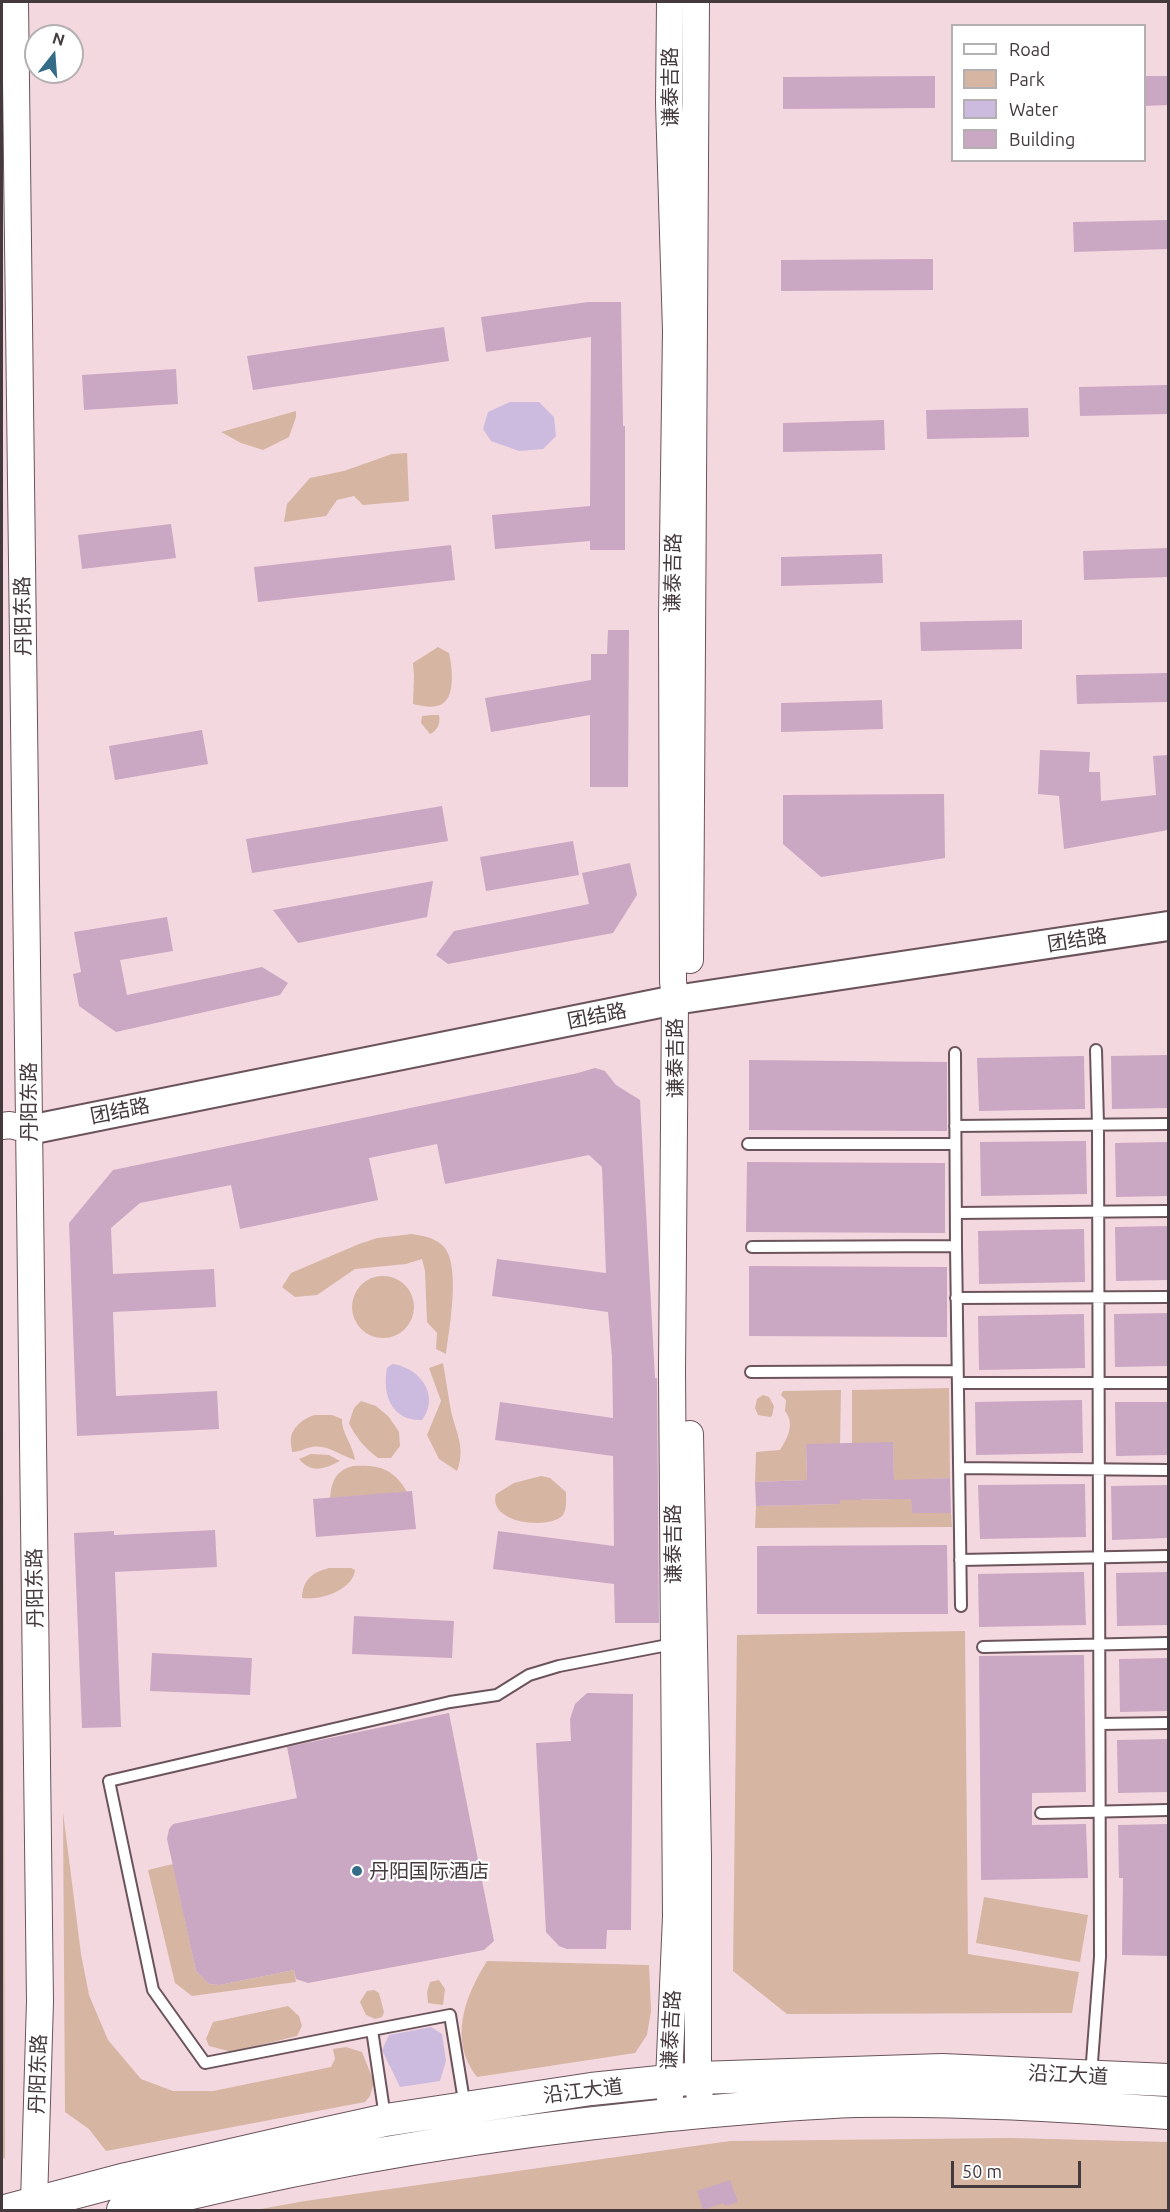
<!DOCTYPE html>
<html>
<head>
<meta charset="utf-8">
<style>
	body { margin:0 }
	#map { position:relative; width:1170px; height:2212px; overflow:hidden; background:#f4d8df; font-family:Ubuntu,sans-serif }
	canvas { display:block }
	.frame { position:absolute; inset:0; border:3px solid #44393c; pointer-events:none }
	.legend { position:absolute; left:951px; top:24px; width:195px; height:138px; box-sizing:border-box; background:#fff; border:2px solid #b4b0b1; margin:0; padding:8px 10px; list-style:none; font-size:18px; color:#44393c }
	.legend li { display:flex; align-items:center; gap:12px; height:30px }
	.legend b { width:30px; border:2px solid #b4b0b1 }
	.north { position:absolute; left:24px; top:24px; width:60px; height:60px; box-sizing:border-box; background:#fff; border:2px solid #b4b0b1; border-radius:50%; rotate:17deg; font-size:16px; font-weight:700; line-height:24px; text-align:center; color:#44393c }
	.north::after { content:''; display:block; margin:auto; width:21px; height:27px; background:#356c87; clip-path:polygon(50% 0,100% 100%,50% 72%,0 100%) }
	.scale { position:absolute; left:951px; top:2161px; width:130px; height:27px; box-sizing:border-box; border:3px solid #44393c; border-top:0; padding-left:8px; font-size:18px; line-height:21px; white-space:nowrap; color:#44393c; -webkit-text-stroke:4px #fff; paint-order:stroke }
</style>
</head>
<body>
<div id="map">
<canvas width="1170" height="2212"></canvas>
<div class="frame"></div>
<ul class="legend">
<li><b style="height:8px;background:#fff"></b>Road</li>
<li><b style="height:16px;background:#d6b5a3"></b>Park</li>
<li><b style="height:16px;background:#cdbadf"></b>Water</li>
<li><b style="height:16px;background:#caa7c3"></b>Building</li>
</ul>
<div class="north">N</div>
<div class="scale">50 m</div>
</div>
<script>
const c = document.querySelector('canvas').getContext('2d');
c.lineJoin = 'round';
function fillPath(path, color) {
  c.fillStyle = color;
  c.fill(path, 'evenodd');
}
function trace(path, color, width, dash) {
  c.strokeStyle = color;
  c.lineWidth = width;
  c.lineCap = dash ? 'butt' : 'round';
  c.setLineDash(dash || []);
  c.stroke(path);
}
function write(font, color, halo, rows, align = 'center') {
  c.font = font + ' Ubuntu,"Noto Sans SC",sans-serif';
  c.lineWidth = 4.5;
  c.setLineDash([]);
  c.textBaseline = 'middle';
  c.strokeStyle = halo;
  c.fillStyle = color;
  for (const [text, x, y, turn = 0] of rows) {
    c.save();
    c.translate(x, y);
    c.rotate((+turn || 0) * Math.PI / 180);
    c.textAlign = isNaN(turn) ? turn : align;
    if (halo) c.strokeText(text, 0, 0);
    c.fillText(text, 0, 0);
    c.restore();
  }
}
const green = new Path2D(`
	M296,411V417L289,437L263,450L241,443L221,432Z
	M407,453L409,501L363,505L354,496L337,500L326,516L284,522L287,504L310,478L344,471L392,454Z
	M438,647L449,653C452,666 456,696 442,704C434,709 422,706 413,704L414,676L413,663Z
	M431,715H439C441,723 437,731 430,734L421,723L422,716Z
	M2,1041L5,2158L2,2159Z
	M412,1234C423,1236 433,1237 442,1245C462,1262 449,1330 446,1354L436,1349L437,1333L427,1322L425,1271L422,1259L406,1264L355,1269L317,1295L295,1297L282,1287L291,1273L359,1244L377,1238Z
	M352 1307a31 31 0 1 1 62 0a31 31 0 1 1-62 0Z
	M443,1363C446,1379 448,1395 451,1411C456,1433 466,1448 457,1471L439,1459L427,1435L441,1401L429,1368Z
	M949,1388L950,1478L911,1480L912,1513H951L952,1527L755,1528L756,1506L839,1504V1470L861,1469L862,1500L894,1499L893,1443H852V1390Z
	M841,1390L840,1444H806L807,1480L755,1482L756,1452L780,1450C788,1437 795,1424 785,1411L786,1400L781,1395L783,1391Z
	M763,1395L769,1397L774,1406L772,1416L770,1417L758,1415L755,1408L757,1399Z
	M361,1401L376,1406L389,1417L399,1432L400,1446L391,1458H378C365,1448 356,1438 349,1423L354,1408Z
	M315,1415H332L342,1419C341,1432 353,1445 355,1460C341,1456 327,1444 312,1447C305,1448 300,1452 292,1452C292,1448 290,1442 291,1437C293,1427 305,1417 315,1415Z
	M311,1454L329,1455L340,1461C324,1469 312,1474 299,1459Z
	M353,1466C379,1465 393,1468 407,1492L330,1498C332,1481 335,1471 353,1466Z
	M541,1476L550,1478L566,1492C566,1499 567,1509 563,1515C551,1530 487,1524 496,1494L514,1483Z
	M329,1568H351L355,1570C353,1590 320,1601 302,1598C303,1580 311,1573 329,1568Z
	M965,1631L968,1954L1079,1972L1072,2013L787,2014L733,1971L737,1635Z
	M63,1812L81,1954L89,1995L108,2040L141,2079L173,2091H213L331,2067L335,2059L333,2049L346,2047L362,2052L374,2082L370,2096L365,2102L106,2151L89,2129L65,2112Z
	M173,1864L196,1971L209,1984L219,1985L294,1970L296,1982L192,1996L175,1983L148,1870Z
	M984,1897L1088,1915L1080,1962L976,1943Z
	M487,1961L649,1965L651,2011L647,2035L635,2053L477,2077C448,2040 465,1996 487,1961Z
	M439,1980L445,1989L443,2005L428,2003L427,1992L430,1982Z
	M374,1990L379,1993L384,2012L382,2017L375,2019L366,2015L360,2002L367,1991Z
	M288,2006L299,2016L302,2026L297,2036L232,2052L209,2046L206,2039L213,2022Z
	M1011,2138L1168,2142V2210H255L305,2201L730,2141Z`);
const water = new Path2D(`
	M510,402H539L554,417L556,436L543,449L519,451L491,441L483,429L488,412Z
	M392,1364C419,1367 441,1395 422,1420C391,1421 382,1394 387,1368Z
	M431,2027L442,2034L446,2061L440,2081L400,2087L382,2050L389,2035Z`);
const building = new Path2D(`
	M935,76V108L783,109V77Z
	M1144,76H1168V105L1144,106Z
	M1168,220V249L1074,252L1073,222Z
	M933,259V290L781,291V260Z
	M588,302H621L623,426H625V550H590V541L495,549L492,515L590,506L591,337L486,352L481,317Z
	M444,327L449,361L253,390L247,356Z
	M176,369L178,404L84,410L82,375Z
	M1168,385V414L1080,416L1079,387Z
	M1028,408L1029,437L927,439L926,410Z
	M884,420L885,450L783,452V423Z
	M171,524L176,558L82,569L78,535Z
	M451,545L455,580L258,602L254,567Z
	M1168,548V577L1084,580L1083,551Z
	M882,554L883,583L781,586V557Z
	M1022,620V649L921,651L920,622Z
	M608,630H629L628,787H590V715L491,732L485,698L591,680V654H607Z
	M1168,673V702L1077,704L1076,675Z
	M882,700L883,729L781,732V703Z
	M202,730L208,764L115,780L109,746Z
	M1040,750L1090,752L1089,772H1100L1101,801L1156,795L1153,756L1168,755V830L1064,849L1059,796L1038,794Z
	M944,794L945,858L821,877L783,844V795Z
	M442,806L448,841L252,873L246,839Z
	M573,841L579,875L486,891L480,857Z
	M630,863L637,895L613,933L448,964L436,955L454,931L589,904L582,873Z
	M433,881L427,917L298,943L273,910Z
	M167,917L173,951L120,960L127,995L262,967L288,983L280,995L116,1032L79,1006L73,974L81,972L74,932Z
	M1168,1055V1108L1112,1109L1111,1056Z
	M1084,1056L1085,1109L979,1111L977,1058Z
	M749,1060L947,1062V1131L749,1130Z
	M595,1068L605,1071L616,1085L640,1100L655,1378H657L659,1623H615L614,1584L493,1569L498,1531L614,1546L613,1456L495,1440L500,1402L613,1418L612,1357L608,1312L492,1296L497,1259L606,1273L602,1167L589,1155L445,1184L437,1144L369,1158L378,1200L240,1229L231,1185L140,1203L111,1228L113,1274L214,1269L216,1307L113,1312L116,1396L217,1391L219,1429L77,1436L69,1223L113,1170L578,1073Z
	M1086,1141L1087,1194L981,1196L980,1142Z
	M1168,1142V1196L1116,1197L1115,1143Z
	M747,1162L945,1163V1233L746,1232Z
	M1168,1226V1280L1116,1281L1115,1227Z
	M1084,1229L1085,1282L979,1284L978,1231Z
	M749,1266L947,1267V1337L749,1336Z
	M1168,1313V1366L1115,1367L1114,1314Z
	M1084,1314L1085,1368L979,1370L978,1316Z
	M1082,1400L1083,1453L976,1455L975,1402Z
	M1115,1402H1168V1455L1116,1456Z
	M893,1442L894,1480L950,1478L951,1513H912L911,1499L840,1500V1504L756,1506L755,1482L807,1480L806,1444Z
	M1085,1484L1086,1537L980,1539L978,1485Z
	M1168,1485V1538L1112,1540L1111,1486Z
	M412,1491L416,1529L316,1537L313,1499Z
	M215,1530L217,1567L115,1572L121,1727L82,1728L74,1533L114,1531V1535Z
	M947,1545L948,1614H757V1546Z
	M1084,1572L1086,1625L979,1627L978,1574Z
	M1168,1572V1625L1117,1626L1116,1573Z
	M354,1616L454,1621L452,1658L352,1654Z
	M152,1653L252,1658L250,1695L150,1691Z
	M1084,1655L1086,1792L1032,1793V1825L1086,1824L1088,1878L981,1880L979,1656Z
	M1168,1658V1711L1120,1712L1119,1659Z
	M587,1693L633,1694L631,1930H607L606,1949H567L559,1946L546,1932L536,1743L571,1741L570,1719L575,1704Z
	M449,1713L494,1941L484,1950L308,1983L296,1979L294,1970L219,1985L209,1984L196,1971L167,1839L169,1829L173,1824L297,1798L287,1747Z
	M1168,1739V1792L1118,1793L1117,1740Z
	M1168,1824V1956L1122,1955L1123,1878H1119L1118,1825Z
	M730,2180L738,2202L725,2206L723,2203L703,2210L697,2191Z`);
const service = new Path2D(`
	M955,1126L1168,1124
	M748,1144H955
	M956,1213L1168,1211
	M956,1246L961,1606
	M752,1247L956,1246L955,1053
	M956,1298L1168,1297
	M751,1372L957,1371
	M958,1383H1168
	M959,1468L1168,1470
	M960,1560L1168,1556
	M983,1647L1168,1643
	M1100,1724L1168,1723
	M1041,1813L1168,1810
	M372,2030L205,2063L153,1990L109,1781L450,1702L497,1695L529,1675L559,1666L673,1644
	M1091,2075L1100,1957L1098,1125L1096,1050
	M385,2117L372,2030L450,2015L465,2107`);
const tertiary = new Path2D(`
	M15,2L40,2001L34,2202
	M670,2L669,103L676,331L672,617L673,981L675,1000L672,1370L676,1916L669,2080L671,2115
	M690,960L696,2
	M2,1126L10,1125L29,1130
	M690,1434L698,1857V2078L701,2112`);
const secondary = new Path2D(`
	M29,1130L675,1000L1168,926`);
const primary = new Path2D(`
	M9,2210L126,2179L318,2135L386,2120L591,2089L698,2078L942,2070L1168,2080
	M123,2210C298,2164 479,2134 660,2116C725,2110 791,2103 856,2101C960,2099 1065,2106 1168,2113`);
const markers = [
	[357,1871,6,"#356c87"]
];
const streetNames = [
	["谦泰吉路",670,87,-90],
	["谦泰吉路",673,573,-89],
	["丹阳东路",23,616,-91],
	["团结路",1077,940,-9],
	["团结路",597,1016,-11],
	["谦泰吉路",675,1058,-90],
	["丹阳东路",29,1102,-90],
	["团结路",120,1111,-11],
	["谦泰吉路",673,1544,-90],
	["丹阳东路",35,1588,-91],
	["谦泰吉路",671,2030,-87],
	["丹阳东路",38,2074,-88],
	["沿江大道",1068,2075,3],
	["沿江大道",583,2091,-7]
];
const poiNames = [
	["丹阳国际酒店",369,1871]
];
fillPath(green, '#d6b5a3');
fillPath(water, '#cdbadf');
fillPath(building, '#caa7c3');
trace(service, '#6b545b', 14);
trace(tertiary, '#6b545b', 28);
trace(secondary, '#6b545b', 32);
trace(primary, '#6b545b', 34);
trace(service, '#fff', 10);
trace(tertiary, '#fff', 26);
trace(secondary, '#fff', 28);
trace(primary, '#fff', 32);
for (const [x, y, r, color] of markers) {
  const dot = new Path2D();
  dot.arc(x, y, r, 0, 2 * Math.PI);
  c.fillStyle = color;
  c.fill(dot);
  trace(dot, '#fff', 2);
}
write('20px', '#44393c', '#fff', streetNames);
write('20px', '#44393c', '#fff', poiNames, 'left');
</script>
</body>
</html>
